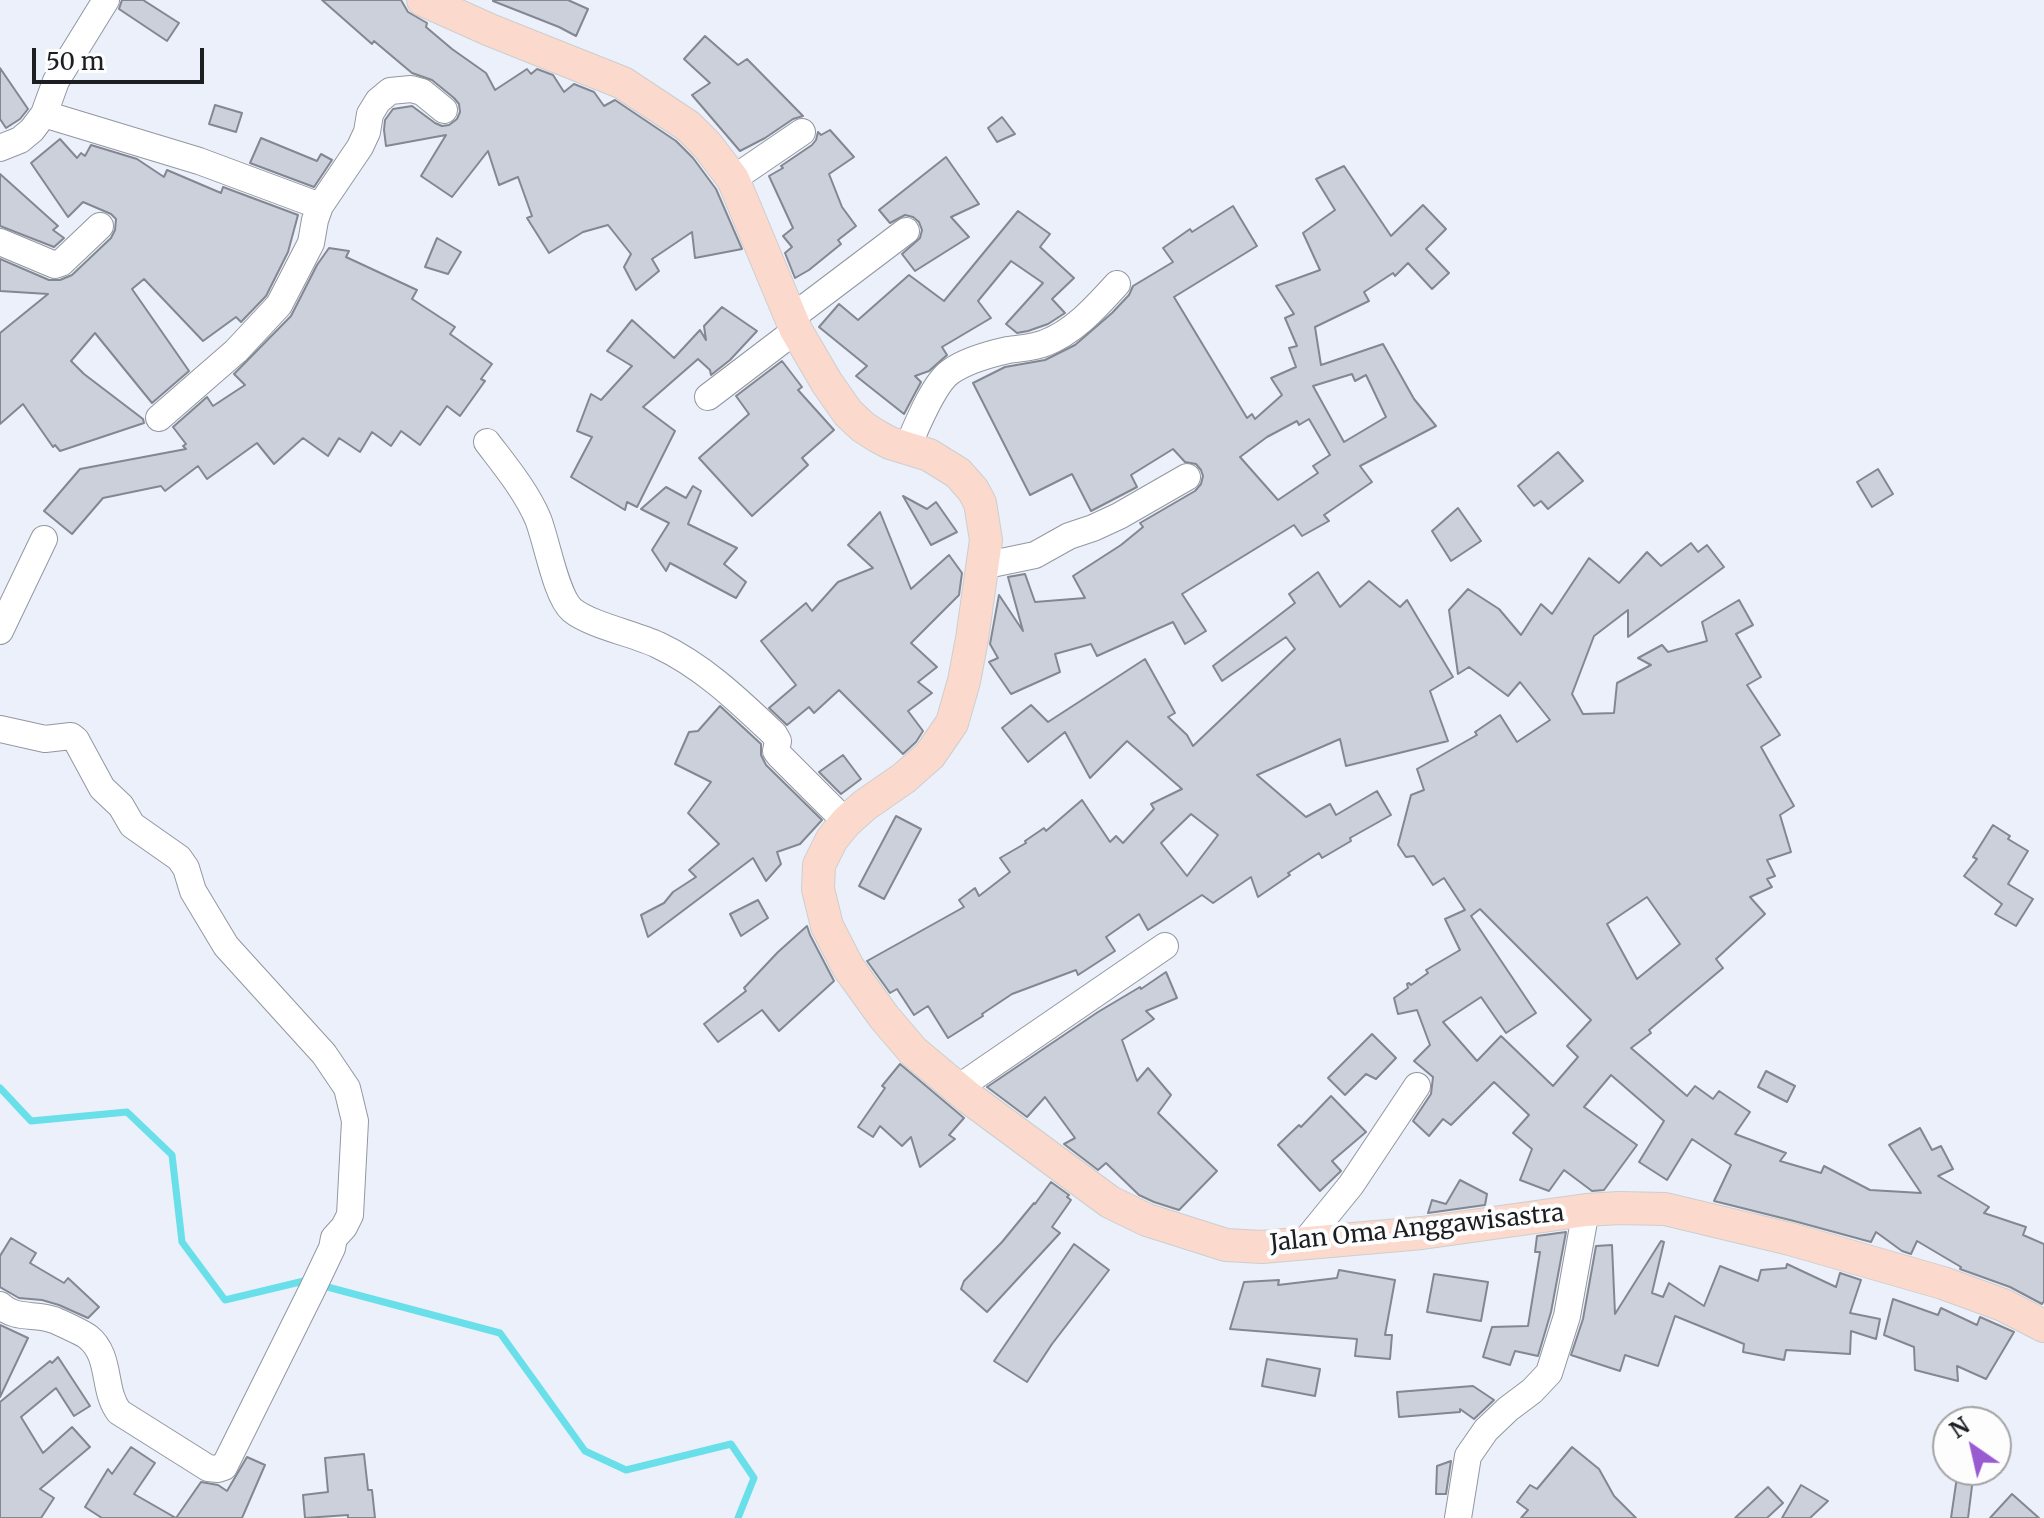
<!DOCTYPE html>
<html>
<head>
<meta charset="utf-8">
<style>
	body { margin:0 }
	#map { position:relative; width:2044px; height:1518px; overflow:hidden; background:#ebf0fb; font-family:Merriweather,serif }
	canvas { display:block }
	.north { position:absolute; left:1932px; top:1406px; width:80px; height:80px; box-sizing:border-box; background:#fdfdfd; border:2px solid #a3a4a5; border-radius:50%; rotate:326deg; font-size:22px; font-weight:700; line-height:32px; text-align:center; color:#1c1e22 }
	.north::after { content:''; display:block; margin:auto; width:28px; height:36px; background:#995bd2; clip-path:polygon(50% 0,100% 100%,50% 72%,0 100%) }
	.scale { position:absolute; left:32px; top:48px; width:172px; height:36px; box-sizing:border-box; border:4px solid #1c1e22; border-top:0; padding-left:10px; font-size:24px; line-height:28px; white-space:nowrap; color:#1c1e22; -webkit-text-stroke:6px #fdfdfd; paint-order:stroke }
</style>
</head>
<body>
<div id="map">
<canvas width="2044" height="1518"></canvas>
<div class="north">N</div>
<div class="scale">50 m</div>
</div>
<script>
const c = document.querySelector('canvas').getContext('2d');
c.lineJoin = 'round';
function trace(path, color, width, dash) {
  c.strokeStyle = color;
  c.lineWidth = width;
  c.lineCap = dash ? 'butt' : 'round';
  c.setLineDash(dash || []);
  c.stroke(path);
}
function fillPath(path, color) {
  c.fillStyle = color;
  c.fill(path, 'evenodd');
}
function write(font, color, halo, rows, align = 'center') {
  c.font = font + ' Merriweather,serif';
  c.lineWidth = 8;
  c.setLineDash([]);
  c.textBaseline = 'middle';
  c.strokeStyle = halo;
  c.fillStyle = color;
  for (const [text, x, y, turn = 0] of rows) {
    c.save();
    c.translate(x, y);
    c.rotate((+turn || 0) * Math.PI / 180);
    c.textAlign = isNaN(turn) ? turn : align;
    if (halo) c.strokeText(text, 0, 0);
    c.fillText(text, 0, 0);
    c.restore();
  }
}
const stream = new Path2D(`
	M0,1088L31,1121L127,1112L172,1155L182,1242L225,1300L304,1281L308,1282
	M320,1285L500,1333L585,1451L626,1470L731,1444L754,1478L738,1518`);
const building = new Path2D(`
	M122,0H143L179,23L167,41L119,9Z
	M322,0H401L408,12L427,23L426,27L452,49L486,73L495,90L527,69L531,74L537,69L553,75L564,92L574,84L594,92L604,106L615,100L676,141L693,158L716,189L742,249L695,258L692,232L652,259L659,271L636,290L624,267L631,254L608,225L583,232L549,253L527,218L532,216L518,177L499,185L488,151L452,197L421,176L446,135L386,146L384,130L385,120L393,109L412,106L435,123L442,126L449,125L457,119L460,112L459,104L454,98L432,80L412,73L374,41L372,44Z
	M493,0H568L588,9L576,36L559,27L493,1Z
	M705,36L738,65L747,59L803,116L793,119L765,138L740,151L692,95L710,83L684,59Z
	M0,68L28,109L20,119L6,128L0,119Z
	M215,105L242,113L236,132L209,124Z
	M1002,117L1015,134L997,142L988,128Z
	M830,130L854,157L829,174L842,207L856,226L838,240L841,244L809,270L795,278L785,253L792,247L783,236L793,228L769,176L783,168L781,166L812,145L816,140L818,132L821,135Z
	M261,138L317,161L321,154L332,160L314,187L250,163Z
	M60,139L77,158L81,153L85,156L91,145L137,159L164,177L167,170L221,193L223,187L298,215L288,252L266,296L241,322L236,317L203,341L144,279L132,289L189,371L152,403L95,333L71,361L84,374L143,419L144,423L60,451L55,445L53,447L23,404L0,424V333L48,294L0,291V259L49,280H60L72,275L111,238L115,230L116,219L111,214L83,202L68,217L31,163Z
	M946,157L979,204L951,217L969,237L915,271L902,254L920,238L922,230L919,222L913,217L905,215L890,223L879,210Z
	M1344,166L1391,236L1423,205L1446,229L1426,249L1449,273L1432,289L1408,263L1395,276L1393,273L1364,292L1369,301L1315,327L1321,365L1383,344L1414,399L1436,426L1360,466L1372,482L1324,515L1329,521L1302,536L1294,525L1182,594L1206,631L1185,644L1173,622L1097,656L1091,644L1055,654L1060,672L1011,694L989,662L998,658L990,644L999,595L1023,631L1008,577L1025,574L1035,602L1085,598L1073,576L1121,545L1143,527L1140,523L1195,491L1201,484L1203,476L1201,470L1196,464L1185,462L1173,449L1131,475L1137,487L1091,511L1072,474L1030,495L973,383L1005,367L1045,360L1075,345L1112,313L1129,295L1133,286L1173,262L1163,248L1190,229L1192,232L1233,206L1257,246L1174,297L1247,418L1252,414L1255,419L1282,395L1271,378L1296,367L1289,348L1297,346L1285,318L1294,314L1276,286L1320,270L1303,233L1335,210L1316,179ZM1352,374L1355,381L1366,375L1386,417L1344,442L1313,386ZM1309,419L1330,455L1313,466L1318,473L1278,500L1240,457L1267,437L1297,421L1299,425Z
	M0,174L58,226L53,230L64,238L54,247L0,226Z
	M1018,211L1050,234L1040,247L1074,278L1052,299L1065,313L1048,324L1028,331L1017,333L1006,324L1043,283L1011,261L978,301L991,318L942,347L947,355L929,371L915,376L921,382L904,414L856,376L867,366L819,327L839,304L858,320L909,275L944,301Z
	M437,238L461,252L448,274L425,267Z
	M329,248L349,251L346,257L417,290L412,299L455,327L450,334L492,364L481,379L485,381L460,416L447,406L420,445L401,431L391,446L372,432L360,452L339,438L328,456L303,438L274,464L257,443L207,479L198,466L165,491L161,486L103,498L72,534L44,511L80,469L186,449L183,446L186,444L173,427L207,397L213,406L245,385L234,374L291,316L317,265Z
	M722,307L757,331L730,360L711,375L710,370L698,359L643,407L675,431L637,507L627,502L625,510L571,477L592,437L577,431L591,394L601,400L632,366L607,351L632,320L674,358L700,330L706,340L704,326Z
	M782,361L802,387L798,390L834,430L802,458L808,465L752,516L699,458L749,414L736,396Z
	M1558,452L1583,481L1548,509L1541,501L1534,506L1518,486Z
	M1878,469L1893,494L1872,507L1857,482Z
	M693,486L701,491L688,524L737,548L724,564L746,582L736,598L670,563L666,571L652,550L669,523L641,509L666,487L686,498Z
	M903,496L927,509L936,502L957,532L931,545Z
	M1458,508L1481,541L1451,561L1432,531Z
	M880,512L911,589L949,555L962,573L959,595L911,643L937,667L918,682L932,693L908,711L923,731L916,742L903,754L839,690L814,713L809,707L787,725L769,708L796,685L761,641L806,603L812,611L838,582L873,568L848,545Z
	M1691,543L1698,552L1707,545L1724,567L1628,637V610L1594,636L1572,694L1583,714L1614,713L1617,683L1651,665L1638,658L1662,645L1668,652L1707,641L1702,622L1739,600L1753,625L1736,634L1761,677L1747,685L1780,735L1761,747L1794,806L1780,815L1791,852L1767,860L1775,876L1767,879L1772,887L1750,897L1765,914L1716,959L1723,968L1649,1030L1651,1033L1631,1048L1687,1096L1695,1086L1713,1099L1719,1091L1750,1112L1735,1134L1786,1153L1780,1161L1821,1173L1824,1166L1870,1190L1921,1193L1889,1145L1920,1128L1932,1150L1941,1146L1953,1169L1938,1176L1989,1207L1984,1213L2026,1227L2023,1235L2044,1244V1301L2042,1304L2010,1287L1960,1269L1961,1267L1917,1241L1911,1254L1902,1251L1876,1232L1871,1242L1794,1221L1714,1201L1731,1165L1692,1139L1667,1180L1639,1162L1664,1121L1611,1075L1584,1107L1637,1145L1604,1190L1592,1191L1564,1170L1549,1191L1520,1180L1532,1149L1513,1133L1529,1115L1494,1082L1451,1125L1443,1119L1429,1136L1413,1121L1431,1094L1433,1077L1414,1061L1430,1045L1417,1010L1398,1014L1394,998L1408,988L1407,984L1409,983L1411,985L1428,973L1426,970L1460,950L1445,919L1465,910L1444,878L1433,885L1414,856L1406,857L1398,845L1411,795L1424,790L1417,769L1477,735L1475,732L1500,715L1517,742L1550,720L1520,682L1508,696L1469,667L1458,674L1449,610L1468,589L1499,609L1521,635L1541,604L1552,614L1589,558L1619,583L1647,552L1661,566ZM1647,897L1680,944L1637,979L1607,924ZM1480,909L1591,1020L1567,1046L1578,1057L1553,1086L1501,1036L1477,1061L1443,1022L1481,997L1506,1033L1536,1013L1471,916Z
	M1318,572L1340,607L1369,581L1400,607L1407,600L1453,677L1430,691L1448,741L1346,766L1340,739L1257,775L1306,817L1330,804L1336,815L1377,791L1391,815L1350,838L1351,841L1322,858L1319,853L1288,873L1290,875L1258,897L1251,877L1213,903L1202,895L1148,930L1139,914L1106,937L1115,951L1078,975L1076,970L1012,994L982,1014L983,1016L948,1038L928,1006L914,1015L897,989L890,993L867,961L964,907L959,900L975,888L979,896L1010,872L1000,858L1026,843L1025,841L1044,828L1046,831L1082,800L1110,842L1116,836L1123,843L1154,809L1151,804L1182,789L1127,741L1090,778L1065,732L1028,762L1002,728L1031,705L1048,722L1145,659L1175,713L1168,717L1187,735L1193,746L1295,649L1286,637L1222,681L1213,666L1295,603L1289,594ZM1191,814L1218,835L1187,876L1161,843Z
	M720,706L761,744V755L766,765L822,820L800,844L777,852L781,864L766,881L753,858L648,937L641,915L664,903L673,892L696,877L689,870L719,844L688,813L711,782L675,764L689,732L698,731Z
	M843,755L861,779L841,794L819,772Z
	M896,816L921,829L884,899L859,886Z
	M1993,825L2010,836L2008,839L2028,851L2008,884L2033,899L2016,926L1995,914L2002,904L1964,876L1977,859L1973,857Z
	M758,900L768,918L741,936L730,914Z
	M807,926L810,935L834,981L779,1031L762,1010L718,1042L704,1024L746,991L744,988L778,952Z
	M1166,972L1177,998L1146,1011L1154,1019L1122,1040L1137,1081L1148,1068L1171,1095L1158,1113L1217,1171L1179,1210L1154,1202L1139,1195L1106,1163L1098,1170L1064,1144L1075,1138L1045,1097L1027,1117L987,1087L1098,1012L1140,987L1141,989Z
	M1372,1034L1396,1058L1376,1079L1366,1074L1345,1095L1328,1078Z
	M900,1064L964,1118L949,1135L955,1139L920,1167L911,1137L902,1146L880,1126L873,1137L858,1127L885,1088L882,1086Z
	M1766,1071L1795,1086L1787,1102L1758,1087Z
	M1331,1096L1366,1132L1332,1161L1341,1171L1320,1191L1278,1145L1299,1125L1301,1127Z
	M1460,1180L1487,1194L1485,1205L1428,1213L1432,1200L1446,1204Z
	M1051,1182L1069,1195L1067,1197L1071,1200L1052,1227L1060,1233L987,1312L961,1289L964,1281L1002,1242L1034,1203L1035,1204Z
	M1566,1232L1551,1312L1538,1356L1515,1351L1510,1365L1483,1357L1492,1327L1528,1326L1540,1252H1535L1537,1236Z
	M11,1238L36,1253L30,1263L64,1283L68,1278L99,1307L88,1318L59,1305L42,1300L19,1298L0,1287V1256Z
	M1661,1241L1664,1242L1652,1293L1663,1297L1669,1283L1704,1306L1720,1266L1758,1281L1761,1270L1786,1268L1787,1264L1836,1287L1840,1273L1861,1280L1850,1313L1880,1319L1876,1339L1851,1331L1850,1354L1786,1350L1784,1360L1743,1352L1744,1344L1675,1316L1658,1366L1625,1355L1620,1371L1571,1355L1583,1319L1596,1246L1612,1245L1615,1314Z
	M1074,1244L1109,1270L1052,1344L1027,1382L994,1361Z
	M1339,1270L1395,1280L1385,1335H1392L1390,1359L1355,1356L1357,1339L1230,1329L1244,1282L1279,1280L1278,1285L1337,1278Z
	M1434,1274L1488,1282L1481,1321L1427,1312Z
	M1893,1299L1938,1315L1941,1308L1977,1325L1980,1317L2014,1332L1986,1379L1957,1366L1958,1381L1915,1370L1914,1347L1884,1335Z
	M0,1325L28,1338L0,1397Z
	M58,1357L90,1406L74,1416L56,1388L21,1417L43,1453L72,1427L90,1447L40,1489L54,1498L41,1518H0V1402L50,1361L52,1363Z
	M1267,1359L1320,1369L1315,1396L1262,1386Z
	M1473,1386L1494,1400L1474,1419L1460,1409V1412L1399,1417L1397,1392Z
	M131,1447L155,1463L134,1494L176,1518L201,1482L218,1485L227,1491L247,1457L265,1465L242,1518H102L85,1507L108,1469L112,1474Z
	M1572,1447L1599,1469L1614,1496L1636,1518H1521L1528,1510L1517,1502L1530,1485L1537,1489Z
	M364,1454L368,1490H372L375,1518H348V1515L305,1518L303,1495L328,1492L325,1458Z
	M1451,1461L1446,1494H1436L1437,1466Z
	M1958,1470H1974L1968,1518H1951Z
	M1801,1485L1828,1501L1810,1518H1782Z
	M1768,1487L1783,1503L1767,1518H1735Z
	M2012,1494L2039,1518H1990Z`);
const minor = new Path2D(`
	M44,114L199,161L320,206
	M0,148L20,140L32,130L44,114L56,81L106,0
	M733,179L802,132
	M0,242L55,265L61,263L100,226
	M791,318L906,231
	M708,397L796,330
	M159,418L236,351L279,305L311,243L315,220L320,206L360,147L367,132L370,114L378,101L390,91L411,89L422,92L444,110
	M487,442C506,467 526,491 538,519C547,542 556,596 572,610C590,625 635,634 658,645C703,666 738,700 774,734L778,741L776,751L779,755L846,822
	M907,448C916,428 933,384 950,372C965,361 990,354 1008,350C1020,348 1033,348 1045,343C1074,332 1096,307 1117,284
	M982,566L1035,555L1069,536L1093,528L1119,516L1187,477
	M0,631L44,539
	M0,729L45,739L71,736L76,740L102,788L121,806L132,825L179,858L186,868L193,891L226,946L324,1054L347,1088L355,1121L350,1215L344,1227L334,1238L332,1248L312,1290L224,1467L218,1469L208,1468L119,1412C102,1390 112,1356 88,1337C85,1334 59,1322 54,1320C35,1313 15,1320 0,1305
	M958,1088L1165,946
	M1303,1244L1351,1185L1417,1086
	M1458,1518L1468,1456L1486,1430L1508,1409L1532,1391L1549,1373L1567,1316L1586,1210`);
const major = new Path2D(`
	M423,0L490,30L623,83L688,126L707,145L733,179L796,330L827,383L848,413L863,427L877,436L890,443L929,455L958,473L973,490L980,503L986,540L972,639L964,681L952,723L930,755L904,778L865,805L846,822L832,839L819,865L818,889L827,926L848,967L884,1017L913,1051L968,1097L1110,1202L1147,1220L1226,1245L1262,1247L1422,1233L1586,1210L1619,1208L1665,1209L1790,1239L1943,1283L2003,1305L2044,1326`);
const streetNames = [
	["Jalan Oma Anggawisastra",1417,1229,-6]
];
trace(stream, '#69dfea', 7);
fillPath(building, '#cbd0db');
trace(building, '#828791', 2);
trace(minor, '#9297a1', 28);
trace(major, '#cdcece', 34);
trace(minor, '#fff', 26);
trace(major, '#fbdacd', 32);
write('24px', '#1c1e22', '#fdfdfd', streetNames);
</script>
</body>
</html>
